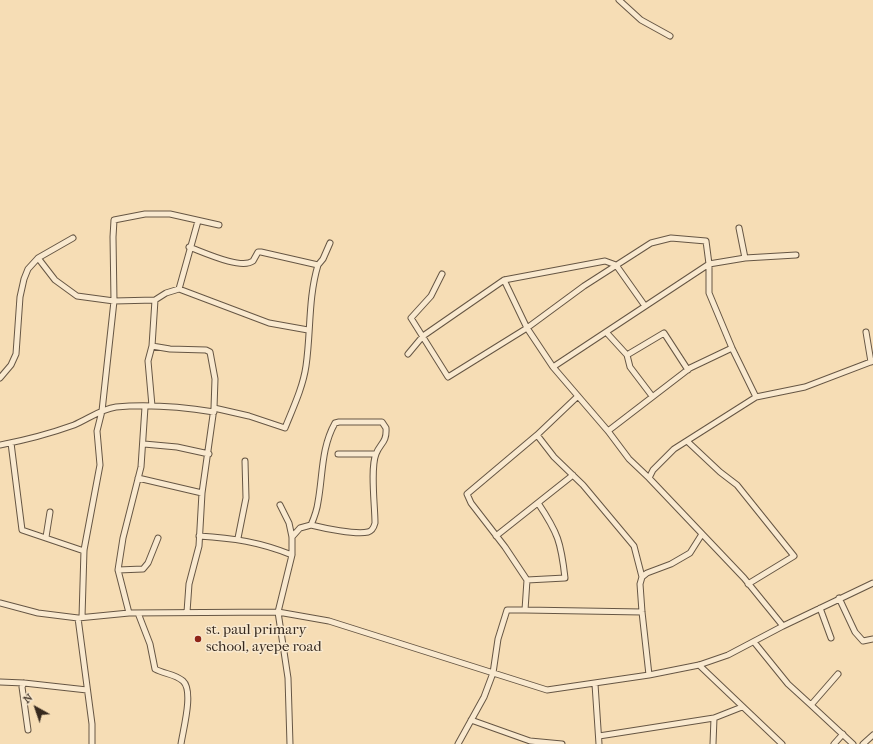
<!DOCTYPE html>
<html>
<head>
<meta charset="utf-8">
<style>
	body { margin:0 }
	#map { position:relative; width:873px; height:744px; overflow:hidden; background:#f6ddb5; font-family:"IM FELL French Canon",serif }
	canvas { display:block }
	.north { position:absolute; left:16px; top:688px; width:40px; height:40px; -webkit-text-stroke:3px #f9e9cf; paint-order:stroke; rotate:320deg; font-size:11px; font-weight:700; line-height:16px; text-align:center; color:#36291e }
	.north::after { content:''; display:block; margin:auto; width:14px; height:18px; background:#36291e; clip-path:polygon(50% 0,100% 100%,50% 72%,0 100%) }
</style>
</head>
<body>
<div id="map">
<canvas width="873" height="744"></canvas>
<div class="north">N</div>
</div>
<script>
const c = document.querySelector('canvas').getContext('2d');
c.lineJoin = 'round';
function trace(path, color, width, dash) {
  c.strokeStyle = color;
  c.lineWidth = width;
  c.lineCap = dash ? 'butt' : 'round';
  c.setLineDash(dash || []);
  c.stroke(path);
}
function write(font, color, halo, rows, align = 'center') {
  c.font = font + ' "IM FELL French Canon",serif';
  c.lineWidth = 3;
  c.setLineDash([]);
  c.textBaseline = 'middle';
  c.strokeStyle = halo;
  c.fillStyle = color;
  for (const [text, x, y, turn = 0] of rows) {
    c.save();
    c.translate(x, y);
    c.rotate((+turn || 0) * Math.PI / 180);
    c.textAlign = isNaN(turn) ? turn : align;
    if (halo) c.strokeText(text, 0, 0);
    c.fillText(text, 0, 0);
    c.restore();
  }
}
const street = new Path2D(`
	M619,0L641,20L670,36
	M219,225L170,214H145L114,220L113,237L114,301L155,300L166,293L179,289L269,323L308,330
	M739,228L745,258
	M189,247C203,252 241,270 253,261L258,252H261L318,265C308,298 311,332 306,366C303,387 293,408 285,428L249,416L214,408
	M38,258L55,280L77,296L114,301L102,411L97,431L100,465L84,550L82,617
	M318,265L323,259L330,243
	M442,274L431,296L411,318L448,377L527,328L584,286L651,243L671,238L706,241L709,264V293L732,348L756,397
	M504,280L527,328L553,367
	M179,289L198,221
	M606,332L627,355
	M866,332L871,362
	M152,346L170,349L206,350L210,352L215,379L214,408L202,493L199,546L189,584L187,612
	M408,354L423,336L504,280L605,261L616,265L645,306
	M0,378L11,365L16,354L20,297L24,279L28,269L38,258L73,238
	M578,396L537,435L554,457L583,485L634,546L642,577
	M652,396L630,367L627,355L664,333L688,370
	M152,406L148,361L152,346L155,300
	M339,422H382L386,428C387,443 380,443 376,454C370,468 375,506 375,523C374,527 372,531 368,532C356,535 323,528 311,525C314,518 317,510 318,502C323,475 321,448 335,423Z
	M608,431L690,368L732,348
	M687,441L720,472L737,485L794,556L748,584
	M11,443L22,530L84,551
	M144,444L177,447L209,454
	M0,445C26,440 49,434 74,425C88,419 101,409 116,407C148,404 183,407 214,412
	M338,454H376
	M138,478L202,493
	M649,478L629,459L608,431L553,367L709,264L745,258L796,255
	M280,505L289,523L292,537V555L278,612L288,678L290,744
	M199,536C233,538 260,542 292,555
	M496,536L573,475
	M46,537L50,512
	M292,537L300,528L311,525
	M238,538L246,498L245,461
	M118,570L143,569L148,563L158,538
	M527,580L565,578C561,542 558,533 538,503
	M839,598L855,632L863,641L873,639
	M0,603L38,613L78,618L129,613L278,612L329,621L547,690L649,675L699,665L728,655L783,626L873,583
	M820,608L831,638
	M525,610L642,612
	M129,613L118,570L123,538L141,467L145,407
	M138,613L150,644L155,669C164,674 175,674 183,681C194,691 183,730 181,744
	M78,618L92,724V744
	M783,626L744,578L649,478L653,470L674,449L756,397L805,387L873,361
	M754,642L788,684L811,705L838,674
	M699,665L782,744
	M649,675L642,612L640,584L642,577L647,573L671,564L690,553L702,534
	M0,682L24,683L87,690
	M24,683L22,687L28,730
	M595,684L599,744
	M811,705L853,744
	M471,720L530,741L562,744
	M599,736L714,718
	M458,744L484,697L493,673L498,639L507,610H525L527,580L505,547L471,503L467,494L537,435
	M713,744L714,718L742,707
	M834,744L843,734
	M863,744L873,735`);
const markers = [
	[198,639,4,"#8f2418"]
];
const poiNames = [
	["st. paul primary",206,630],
	["school, ayepe road",206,647]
];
trace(street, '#665644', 7);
trace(street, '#f9e9cf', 5);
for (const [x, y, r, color] of markers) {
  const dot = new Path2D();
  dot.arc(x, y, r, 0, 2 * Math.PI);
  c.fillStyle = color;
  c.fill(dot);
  trace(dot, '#f9e9cf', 1.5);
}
write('15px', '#36291e', '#f9e9cf', poiNames, 'left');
</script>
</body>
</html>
